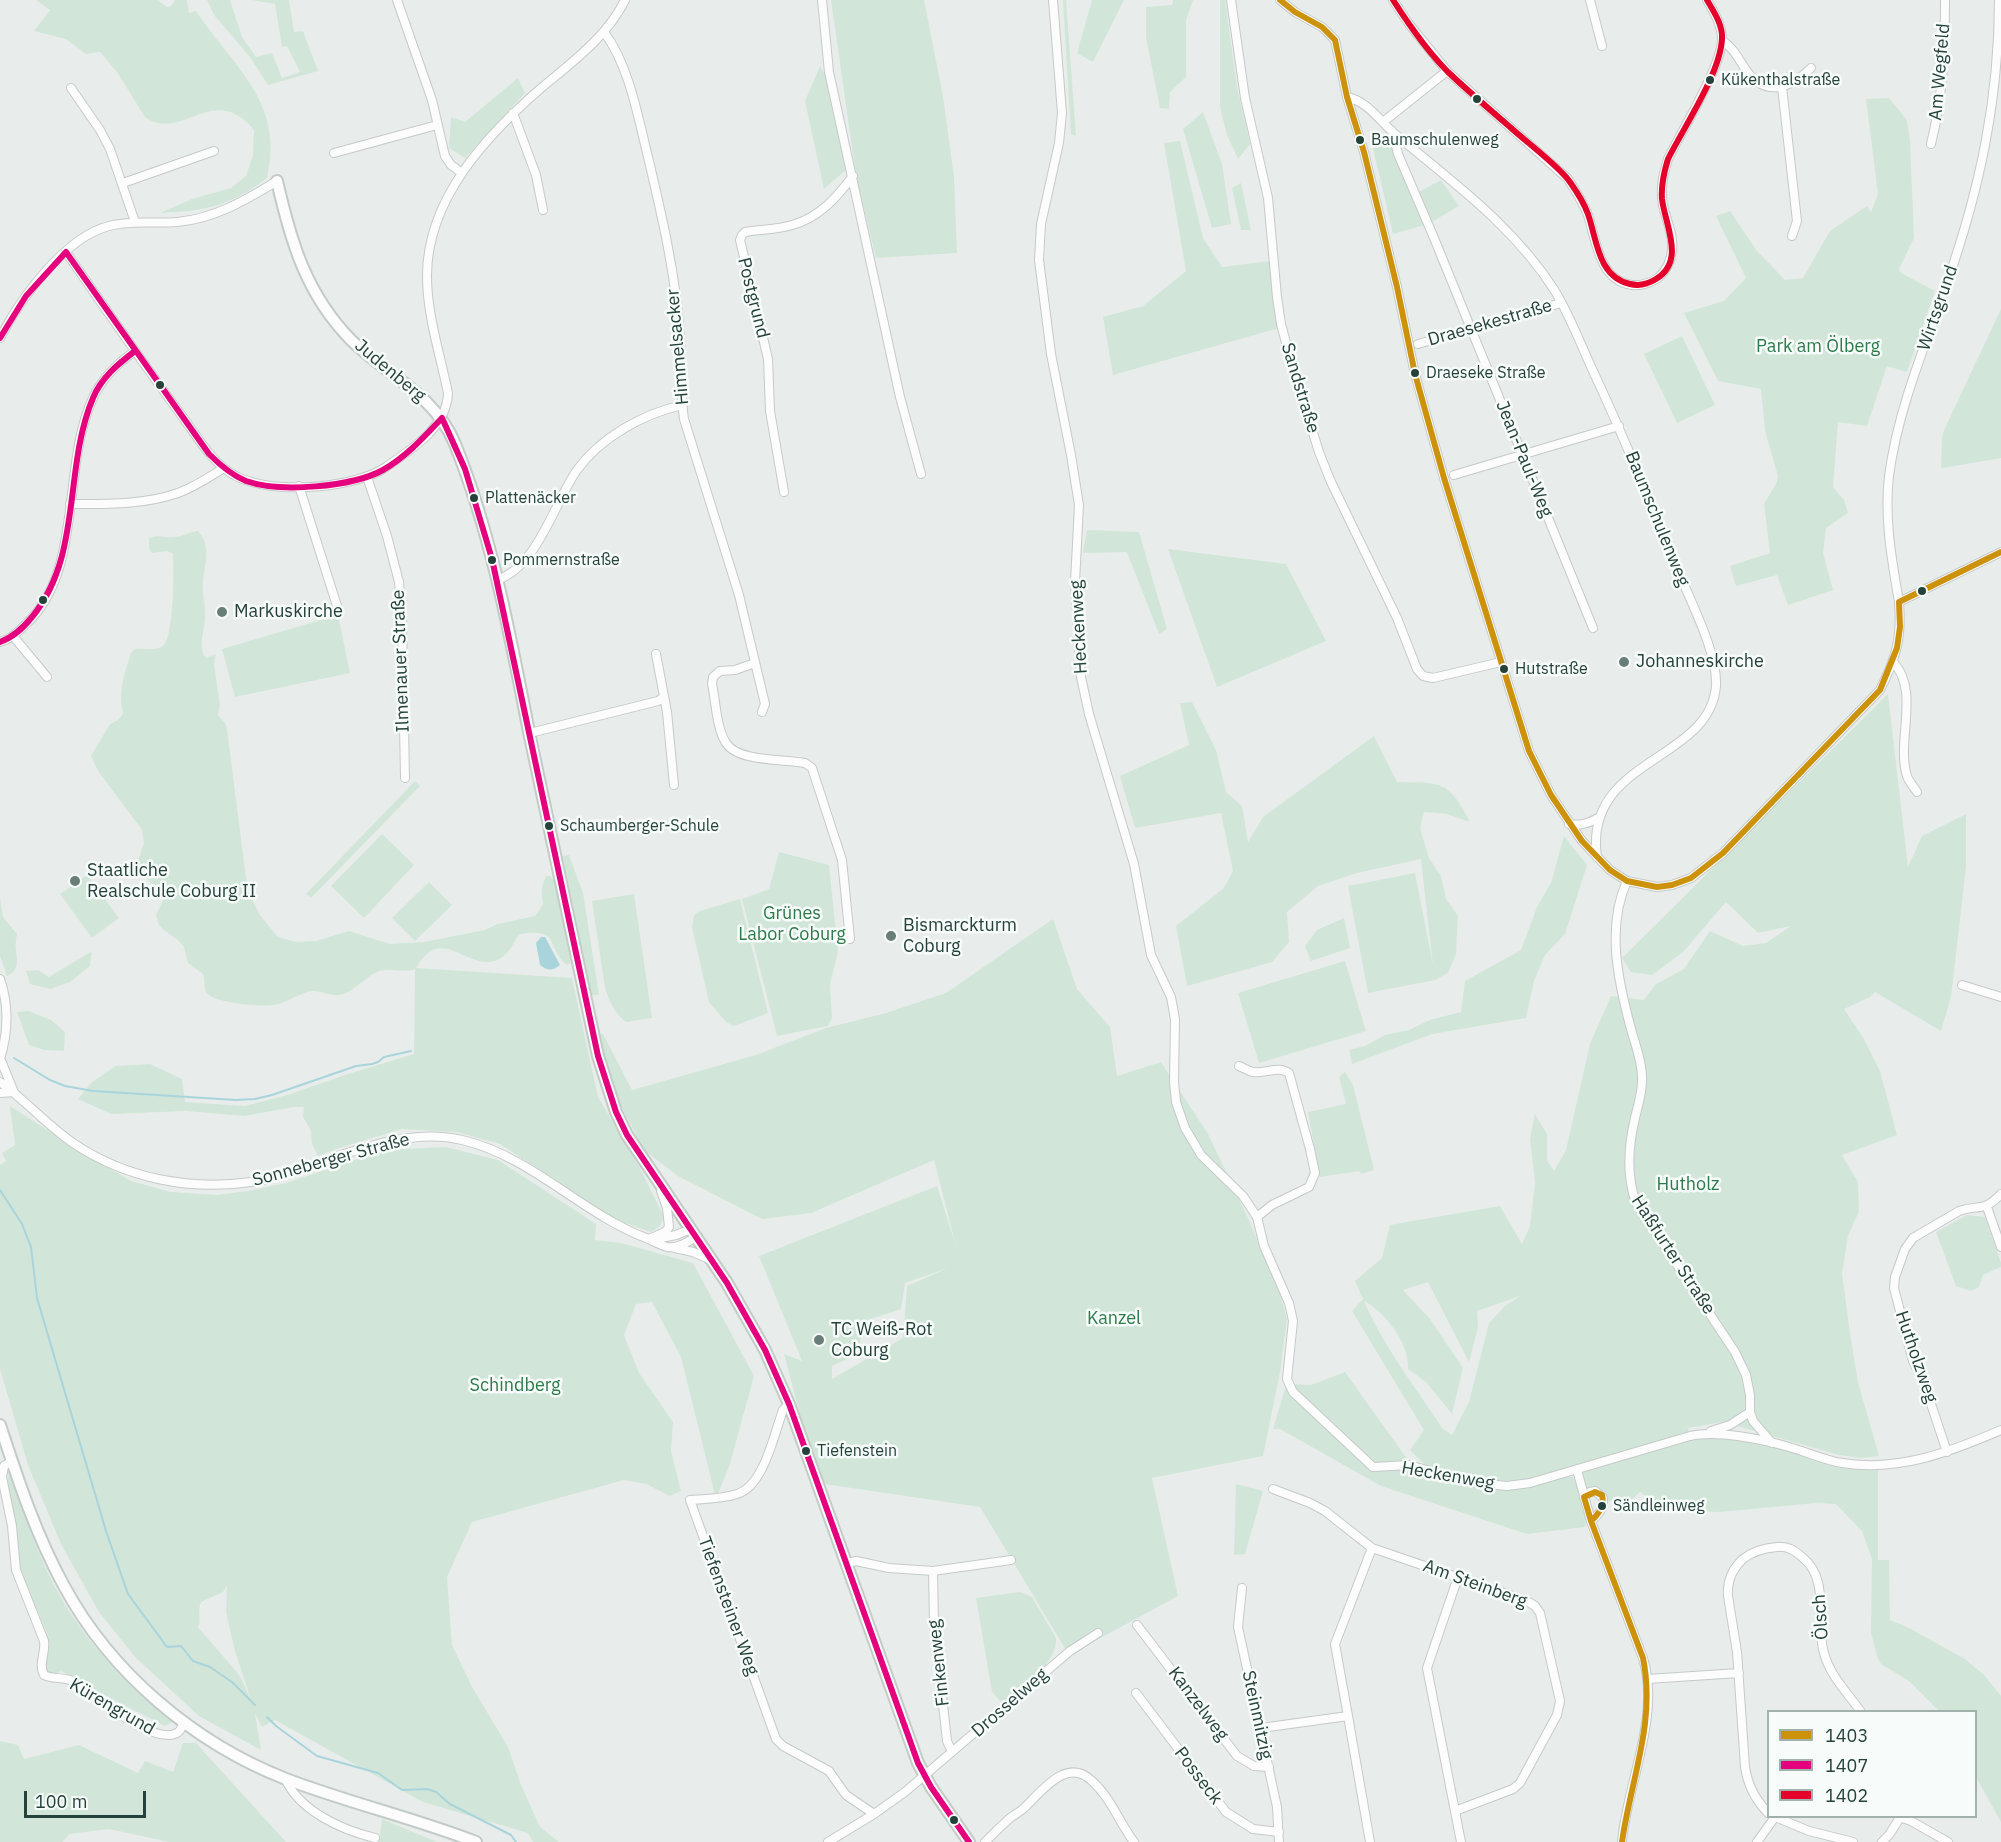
<!DOCTYPE html>
<html>
<head>
<meta charset="utf-8">
<style>
	body { margin:0 }
	#map { position:relative; width:2001px; height:1842px; overflow:hidden; background:#e8edeb; font-family:"IBM Plex Sans",sans-serif }
	canvas { display:block }
	.legend { position:absolute; left:1767px; top:1710px; width:210px; height:108px; box-sizing:border-box; background:#f7fbf9; border:2px solid #a3b1ad; margin:0; padding:8px 10px; list-style:none; font-size:18px; color:#24423a }
	.legend li { display:flex; align-items:center; gap:12px; height:30px }
	.legend b { width:30px; border:2px solid #a3b1ad }
	.scale { position:absolute; left:24px; top:1791px; width:122px; height:27px; box-sizing:border-box; border:3px solid #24423a; border-top:0; padding-left:8px; font-size:18px; line-height:21px; white-space:nowrap; color:#24423a; -webkit-text-stroke:4px #f7fbf9; paint-order:stroke }
</style>
</head>
<body>
<div id="map">
<canvas width="2001" height="1842"></canvas>
<ul class="legend">
<li><b style="height:8px;background:#cd920c"></b>1403</li>
<li><b style="height:8px;background:#e5007d"></b>1407</li>
<li><b style="height:8px;background:#e4002b"></b>1402</li>
</ul>
<div class="scale">100 m</div>
</div>
<script>
const c = document.querySelector('canvas').getContext('2d');
c.lineJoin = 'round';
function fillPath(path, color) {
  c.fillStyle = color;
  c.fill(path, 'evenodd');
}
function trace(path, color, width, dash) {
  c.strokeStyle = color;
  c.lineWidth = width;
  c.lineCap = dash ? 'butt' : 'round';
  c.setLineDash(dash || []);
  c.stroke(path);
}
function write(font, color, halo, rows, align = 'center') {
  c.font = font + ' "IBM Plex Sans",sans-serif';
  c.lineWidth = 5;
  c.setLineDash([]);
  c.textBaseline = 'middle';
  c.strokeStyle = halo;
  c.fillStyle = color;
  for (const [text, x, y, turn = 0] of rows) {
    c.save();
    c.translate(x, y);
    c.rotate((+turn || 0) * Math.PI / 180);
    c.textAlign = isNaN(turn) ? turn : align;
    if (halo) c.strokeText(text, 0, 0);
    c.fillText(text, 0, 0);
    c.restore();
  }
}
const green = new Path2D(`
	M36,0H157L167,7L171,6L175,0H187L189,13L196,11C233,67 285,101 267,178C231,206 205,211 160,213L192,199L231,188L246,176L253,155L254,130C213,80 182,144 145,117L117,72L100,52L86,54L66,39L34,31L50,10Z
	M207,0H230L242,37L256,57L272,53L282,78L300,72L287,46L282,47L275,4L252,0H289L294,32L303,31L318,71L268,85L250,57L214,15Z
	M831,0H924L943,96L954,177L957,253L876,258L856,175Z
	M1063,0H1066L1076,136L1071,134Z
	M1092,0H1124L1093,62L1077,53Z
	M1173,0H1193L1186,20V77L1170,92L1169,109L1160,108L1146,37V7L1172,5Z
	M1220,0H1225L1237,87L1250,144L1238,159L1227,135L1220,107Z
	M820,66L825,75L848,168L824,189L805,101Z
	M518,78L525,93L465,158L449,148L451,117L465,122Z
	M1889,98L1907,120L1910,141L1914,238L1899,269L1901,273L1935,291L1907,372L1887,366L1867,426L1838,422L1833,487L1844,500L1848,513L1826,528L1823,553L1833,590L1788,605L1777,575L1736,586L1730,566L1770,553L1764,504L1777,482L1778,476L1765,431L1761,389L1718,381L1684,313L1724,301L1746,278L1716,216L1730,211L1757,251L1785,280L1803,278L1830,231L1867,206L1871,212L1878,194L1866,99Z
	M1203,112L1222,164L1231,224L1212,228L1183,129Z
	M1385,134L1413,195L1441,180L1459,206L1428,224L1393,234L1371,140Z
	M1180,141L1203,238L1222,267L1270,261L1279,328L1113,375L1103,317L1143,306L1186,271L1164,143Z
	M1241,183L1251,230H1241L1232,188Z
	M2001,309V458L1943,468L1941,467L1942,438L1944,430Z
	M1682,336L1715,405L1677,423L1644,354Z
	M1087,530L1139,532L1167,629L1159,634L1127,552L1083,553Z
	M198,531C214,549 202,568 203,589C203,598 206,608 205,617C205,631 197,646 206,658L216,654L214,664L220,705L218,715L225,723L227,729L246,878L252,899L260,915L278,937L296,942L316,941L349,931L390,944L424,942L485,930L498,924L535,916L543,904C541,894 541,886 546,876H550L555,881L571,963L567,965C544,947 563,928 520,934C513,942 510,954 499,959C468,975 443,921 416,968L572,978L598,1097L639,1166L664,1217L660,1226L651,1232L614,1219L500,1144L457,1132L402,1129L339,1148L318,1156L312,1144L311,1131L303,1117L304,1107H294L244,1116L186,1111L111,1114L78,1099L92,1082L116,1066L150,1064L182,1079L185,1102L245,1106L287,1095L342,1076L414,1054L415,969C405,974 391,967 379,971C366,976 357,989 344,994C332,998 322,990 312,991C299,993 287,1003 273,1005C262,1007 211,1003 206,992C204,987 205,980 203,974L188,963L184,947L178,940L165,931L159,925L156,915L163,900L137,864L144,843L142,830L98,771L91,756L110,724L118,720L123,714C118,689 124,676 131,653L135,649C142,648 157,651 163,646C174,638 174,569 173,554L167,551L152,553L149,548V538C159,534 164,538 174,537C182,537 189,532 198,531Z
	M1168,549L1286,564L1326,641L1217,687Z
	M338,615L350,673L235,697L222,649Z
	M1888,694L1908,867L1922,836L1966,814V867L1951,997L1941,1031L1875,992L1870,997L1844,1009L1864,1039L1880,1071L1897,1135L1842,1155L1858,1182L1859,1211L1848,1236L1842,1273L1850,1334L1858,1382L1879,1456L1861,1458L1839,1455L1723,1422L1688,1428L1690,1436L1707,1433L1787,1446L1829,1460L1878,1466V1560H1889L1890,1620L1909,1628L1965,1659L1985,1676L2001,1696V1822L1976,1777V1712L1939,1711L1909,1681L1881,1664L1877,1656L1871,1633L1872,1559L1862,1531L1836,1504L1816,1503L1719,1512L1667,1510L1640,1492L1624,1507L1603,1498L1600,1493L1584,1497L1577,1470L1507,1486L1445,1478C1464,1483 1484,1491 1504,1489C1528,1487 1550,1476 1573,1477L1581,1496L1582,1508L1587,1517L1585,1527L1527,1534L1381,1486L1280,1429H1273L1287,1382L1366,1463L1419,1468L1424,1464L1410,1450L1424,1430L1352,1311L1363,1299L1355,1281L1382,1258L1390,1225L1500,1206L1522,1244L1530,1226L1535,1182L1530,1139L1535,1114L1547,1134V1160L1554,1171L1566,1150L1590,1044L1611,996L1644,1000L1656,984L1684,969L1710,931L1743,946L1766,943L1791,926L1758,933L1726,902L1683,952L1652,975L1631,972L1622,958ZM1428,1282L1469,1362L1478,1327L1477,1311L1520,1296L1505,1306L1489,1323L1469,1402L1452,1435L1443,1429C1416,1388 1384,1347 1364,1301C1385,1312 1410,1344 1408,1369L1426,1382L1452,1414L1463,1368L1430,1319L1403,1290Z
	M1192,702L1216,750L1226,792L1242,806L1248,842L1263,817L1374,736L1397,782C1441,783 1449,780 1470,822L1447,814L1424,812L1420,828L1429,858L1441,876L1446,899L1458,916L1456,954L1448,973L1435,980L1368,993L1348,886L1415,873L1433,965L1421,859L1357,873L1318,886L1287,912L1289,942L1272,962L1187,986L1176,926L1224,888L1233,871L1221,813L1135,828L1120,776L1189,745L1180,703Z
	M415,781L420,786L311,898L306,894Z
	M382,834L414,865L364,918L331,886Z
	M1564,836L1587,865L1565,934L1545,955L1534,981L1526,1018L1432,1034L1352,1064L1349,1050L1365,1046L1385,1035L1409,1030L1430,1020L1461,1012L1465,981L1521,950L1537,907L1551,883Z
	M779,852L829,865L838,952L830,984L832,1018L828,1026L777,1036L742,899L769,889Z
	M569,855L583,893L599,995H591L563,856Z
	M87,875L119,918L92,938L60,894Z
	M429,882L452,905L415,941L392,918Z
	M634,894L652,1018L626,1022C615,1014 609,1001 605,988L592,901Z
	M0,898L3,917L17,934C16,939 15,945 16,950C17,961 20,970 7,976L0,956Z
	M740,899L768,1013L734,1026L726,1022L709,1002L692,927L694,915L700,911Z
	M1344,918L1350,948L1311,961L1305,946L1317,930Z
	M1053,919L1077,989L1110,1027L1117,1076L1161,1062L1208,1134L1248,1218L1281,1297L1287,1319L1280,1372L1263,1456L1152,1478L1178,1596L1069,1655L980,1507L818,1483L784,1354L802,1361L759,1256L937,1186L956,1246L934,1160L811,1213L762,1219L678,1176L644,1150L621,1106L605,1061L599,1035L603,1034L632,1090L756,1055L826,1028L886,1013L946,993ZM948,1268L907,1286L903,1338L832,1379V1366L856,1355L862,1335L856,1334V1324L901,1309L905,1283Z
	M92,951L90,966L70,982L50,989L30,984L26,971L38,970L49,977Z
	M1345,961L1366,1031L1259,1063L1238,993Z
	M29,1011L51,1020L65,1032L64,1051L44,1050L29,1045L17,1012Z
	M1345,1072L1353,1085L1374,1170L1361,1174L1359,1171L1320,1177L1308,1112L1346,1104L1339,1077Z
	M10,1106L77,1149L131,1181L171,1192L217,1195L248,1191L286,1183L384,1150L446,1147L498,1160L596,1224L595,1240L621,1243L693,1263L754,1376L730,1464L716,1499L681,1357L652,1302L636,1304L624,1335L639,1373L673,1422L671,1451L681,1491L670,1496L646,1484L624,1480L472,1522L447,1577L452,1645L472,1687L508,1747L521,1785L540,1827L559,1842H533L528,1833L423,1802L275,1720L262,1727L255,1713L261,1750L199,1716L135,1657L99,1612L61,1544L28,1465L0,1369V1165L6,1161L2,1153L15,1145ZM227,1585L226,1612L235,1651L251,1700L240,1676L198,1627C202,1620 197,1611 201,1602L223,1592Z
	M1967,1215L1985,1217L2001,1263V1267L1983,1275L1979,1287L1971,1291L1956,1286L1936,1232Z
	M1345,1372L1410,1463L1371,1462L1303,1398L1293,1384L1311,1385Z
	M9,1470C26,1521 44,1575 75,1620C102,1659 135,1692 172,1722L165,1726L114,1700L61,1671L54,1675L46,1671L45,1658L49,1649L46,1631L21,1572L14,1515L7,1489Z
	M1236,1484L1263,1491L1245,1554L1234,1555Z
	M1020,1592L1032,1597L1056,1638C1058,1664 1021,1688 1002,1703L992,1692L976,1598Z
	M0,1741L18,1745L24,1759L79,1745L138,1773L145,1761L173,1772L183,1743H196L286,1842H169L109,1829L70,1834L62,1842H0Z
	M382,1819L437,1842H379Z`);
const water = new Path2D(`
	M541,937H545L560,965C552,971 548,971 540,965L536,943Z`);
const stream = new Path2D(`
	M14,1058L50,1080L65,1086L93,1091L236,1100L255,1099L272,1095L356,1066L372,1064L378,1062L384,1057L411,1051
	M0,1190L22,1224L31,1247L37,1298L106,1531L128,1594L167,1647L181,1646L193,1661L210,1667L232,1682L255,1705
	M267,1717L276,1726L317,1756L378,1773L402,1790L427,1789L436,1792L450,1804L511,1835L516,1842`);
const street = new Path2D(`
	M397,0L432,100L445,156L451,165L462,173
	M822,0L829,72L900,397L921,474
	M1053,0L1062,113L1059,143L1041,224L1039,260L1051,354L1071,455L1079,505L1075,582L1081,677L1089,714L1134,864L1151,955L1171,997L1175,1019L1174,1082L1176,1102L1185,1128L1201,1155L1243,1196L1257,1217L1264,1246L1289,1303L1293,1321L1287,1379L1293,1392L1373,1467L1409,1465L1469,1482L1507,1486L1530,1483L1690,1436C1717,1430 1762,1439 1789,1447C1807,1452 1824,1460 1842,1463C1899,1472 1950,1452 2001,1430
	M1231,0L1245,98L1268,198L1277,297L1281,324L1292,365L1319,452L1331,482L1397,618L1417,669L1423,676L1433,678L1501,662
	M1280,0L1295,12L1322,27L1335,40L1347,97L1364,152L1397,287L1415,374L1444,478L1529,751L1551,795L1582,841L1610,870L1627,881L1657,887L1672,885L1691,878L1723,853L1880,690C1896,658 1902,639 1899,602L2001,552
	M1393,0L1409,24L1447,71L1568,179C1575,190 1583,202 1588,215C1596,240 1599,281 1632,285C1641,286 1650,283 1658,278C1666,271 1671,261 1672,250C1674,235 1666,220 1663,205C1660,189 1663,175 1668,159C1681,132 1722,66 1722,39C1722,25 1714,12 1707,0
	M1590,0L1602,46
	M604,32C629,65 638,117 648,157C662,216 676,276 680,337C682,364 680,392 684,419L739,595L765,704L762,712
	M1722,40C1734,49 1738,58 1746,70C1766,98 1791,88 1811,68
	M1782,87L1797,221L1792,236
	M71,88L100,130L110,149L135,222
	M1347,97C1367,101 1380,121 1395,134C1452,182 1514,226 1555,291C1570,316 1581,345 1593,371C1624,437 1651,503 1678,570C1690,601 1718,653 1716,686C1710,762 1583,758 1597,857
	M513,113L536,175L543,210
	M1383,122L1447,71
	M1392,131L1398,154L1434,238L1593,628
	M1931,144C1943,96 1945,49 1945,0
	M334,153L437,125
	M123,183L214,151
	M66,252C104,307 142,362 182,416C196,435 209,458 229,472C263,496 352,490 386,467C412,449 447,427 448,393C440,354 427,315 427,276C427,199 486,136 540,89C571,63 607,37 625,0
	M0,338C20,299 65,237 109,226C131,220 154,224 177,222C214,219 246,200 277,181
	M1418,344L1561,303
	M1454,475L1619,426
	M367,477L387,536L399,582L402,618L405,778
	M299,486L338,609
	M784,492L770,411L768,359L740,240L742,235L745,232C761,229 777,230 792,225C819,218 837,197 853,176
	M70,504C106,504 144,505 178,493C195,487 209,477 224,468
	M497,580C538,566 554,503 577,470C601,437 643,414 682,405
	M1899,602C1892,561 1884,518 1889,476C1898,408 1926,344 1948,280C1980,188 1999,98 1999,0
	M13,636L47,677
	M0,642C11,639 18,632 26,624C84,571 61,466 93,398C102,378 118,363 135,351
	M656,654L667,712L674,785
	M755,663L735,670L720,671L713,677L712,684C716,702 716,727 726,743C738,762 784,759 805,763L812,768L842,860L850,939
	M1894,663C1920,692 1896,741 1907,776C1909,782 1914,787 1917,792
	M530,733L658,701L664,697
	M1569,824C1581,826 1589,823 1600,817
	M1627,881C1606,927 1618,981 1631,1029C1635,1044 1642,1061 1642,1077C1643,1091 1638,1105 1635,1118C1628,1147 1626,1175 1636,1203L1735,1352L1746,1375L1750,1395V1412L1753,1421L1772,1443
	M0,979C9,1005 8,1033 0,1059
	M1962,985L2001,997
	M0,1058L13,1090
	M1239,1066C1244,1068 1248,1071 1253,1072C1266,1074 1278,1065 1289,1073L1310,1149L1315,1173L1309,1187L1272,1205L1257,1217
	M0,1082C26,1101 47,1125 73,1143C125,1178 189,1191 251,1182C278,1178 304,1168 329,1159C371,1145 418,1129 462,1140C531,1156 581,1213 646,1238C653,1241 660,1245 667,1247C678,1249 687,1242 696,1237
	M0,1093L14,1092
	M1987,1207L2001,1247
	M649,1239L665,1232L669,1227L667,1208L661,1191
	M656,1239L676,1235L691,1229
	M675,1248L693,1252L709,1259
	M789,1404L783,1410C774,1434 764,1486 737,1494C722,1499 705,1499 690,1500L776,1739L783,1746L829,1771L846,1795L874,1814
	M1711,1431L1730,1425L1750,1412
	M1947,1452L1924,1383L1913,1361L1894,1288L1895,1277L1905,1249L1913,1238L1959,1211C1979,1204 1983,1213 2001,1194
	M12,1461L4,1466L2,1477L12,1526L16,1570L44,1641C46,1653 38,1664 44,1675C54,1680 66,1676 76,1683C95,1695 153,1746 177,1733C181,1731 182,1726 184,1722
	M1577,1470L1591,1521L1643,1658C1661,1717 1627,1783 1622,1842
	M1273,1489L1310,1503L1325,1511L1372,1548L1335,1644L1348,1716
	M1584,1497L1590,1492L1595,1491L1603,1498C1604,1507 1599,1515 1591,1521
	M1372,1548L1527,1601L1535,1606L1540,1613L1560,1701L1557,1715L1520,1783L1513,1789L1455,1811
	M847,1563L856,1561L889,1568L933,1571L1011,1560
	M933,1571L934,1623L947,1741L952,1752
	M1458,1577L1427,1668L1461,1842
	M1242,1588L1238,1627L1277,1807L1279,1842
	M1137,1625L1237,1756L1254,1766L1269,1767
	M1647,1679L1739,1673
	M1136,1693L1226,1812L1253,1829L1279,1832
	M1261,1728L1348,1716L1370,1842
	M285,1778C299,1811 342,1830 375,1838
	M1768,1813C1755,1799 1748,1786 1745,1767L1737,1652L1728,1596C1727,1581 1732,1569 1743,1559C1753,1551 1764,1548 1777,1547C1788,1546 1794,1550 1802,1557C1831,1579 1815,1623 1824,1653C1830,1676 1848,1693 1861,1712
	M1773,1816L1809,1831L1853,1842
	M1900,1817L1911,1821L1948,1842
	M828,1842L874,1814L905,1792L1070,1651L1098,1633
	M985,1842C993,1834 1001,1826 1009,1819C1013,1815 1019,1813 1024,1808C1041,1792 1067,1756 1092,1781C1111,1798 1119,1822 1134,1842
	M1757,1842L1775,1817
	M1882,1842L1889,1835L1901,1816`);
const secondary = new Path2D(`
	M277,181C291,242 306,294 351,340C387,375 435,395 455,444C492,536 510,635 529,732C552,840 575,948 598,1056L616,1112L627,1135L727,1283L765,1350L789,1404L918,1763L931,1787L969,1842
	M0,1425C18,1480 36,1535 64,1586C111,1673 194,1743 286,1779C349,1803 414,1818 476,1842`);
const bus1 = new Path2D(`
	M1280,0L1295,12L1322,27L1335,40L1347,97L1364,152L1397,287L1415,374L1444,478L1529,751L1551,795L1582,841L1610,870L1627,881L1657,887L1672,885L1691,878L1723,853L1880,690L1897,648L1900,627L1899,602L2001,552
	M1595,1492L1602,1495C1605,1506 1599,1514 1591,1521L1584,1497Z
	M1591,1521L1643,1658C1656,1723 1631,1778 1622,1842`);
const bus2 = new Path2D(`
	M0,338L26,296L66,252L209,454C220,465 231,475 246,481C280,493 352,487 383,470C406,457 424,437 442,418L465,469L492,559L598,1056L616,1112L627,1135L727,1283L765,1350L789,1404L918,1763L931,1787L969,1842
	M0,642C14,637 23,628 32,617C83,555 63,469 93,398C101,378 118,364 135,351`);
const bus3 = new Path2D(`
	M1393,0C1409,25 1427,51 1448,72C1468,91 1489,109 1510,127C1525,141 1559,166 1570,182C1577,192 1584,203 1588,214C1597,240 1598,277 1630,284C1638,286 1648,284 1656,279C1686,261 1665,225 1662,199C1661,186 1664,172 1668,159C1684,127 1720,74 1722,39C1723,25 1714,12 1707,0`);
const markers = [
	[1710,80,5,"#24423a"],
	[1477,99,5,"#24423a"],
	[1360,140,5,"#24423a"],
	[1415,373,5,"#24423a"],
	[160,385,5,"#24423a"],
	[474,498,5,"#24423a"],
	[492,560,5,"#24423a"],
	[1922,591,5,"#24423a"],
	[43,600,5,"#24423a"],
	[222,612,6,"#697e78"],
	[1624,662,6,"#697e78"],
	[1504,669,5,"#24423a"],
	[549,826,5,"#24423a"],
	[75,881,6,"#697e78"],
	[891,936,6,"#697e78"],
	[819,1340,6,"#697e78"],
	[806,1451,5,"#24423a"],
	[1602,1506,5,"#24423a"],
	[954,1820,5,"#24423a"]
];
const busNames = [
	["Kükenthalstraße",1721,80],
	["Baumschulenweg",1371,140],
	["Draeseke Straße",1426,373],
	["Plattenäcker",485,498],
	["Pommernstraße",503,560],
	["Hutstraße",1515,669],
	["Schaumberger-Schule",560,826],
	["Tiefenstein",817,1451],
	["Sändleinweg",1613,1506]
];
const streetNames = [
	["Am Wegfeld",1940,72,-85],
	["Postgrund",753,298,76],
	["Wirtsgrund",1938,308,-71],
	["Draesekestraße",1490,323,-16],
	["Himmelsacker",678,347,-95],
	["Judenberg",390,371,40],
	["Sandstraße",1300,388,73],
	["Jean-Paul-Weg",1524,459,68],
	["Baumschulenweg",1657,519,68],
	["Heckenweg",1079,627,-93],
	["Ilmenauer Straße",401,661,-92],
	["Sonneberger Straße",331,1160,-15],
	["Haßfurter Straße",1673,1255,57],
	["Hutholzweg",1916,1357,71],
	["Heckenweg",1448,1476,10],
	["Am Steinberg",1475,1584,20],
	["Tiefensteiner Weg",728,1606,70],
	["Ölsch",1821,1617,-94],
	["Finkenweg",939,1663,-96],
	["Drosselweg",1010,1703,-41],
	["Kanzelweg",1198,1704,53],
	["Kürengrund",112,1707,30],
	["Steinmitzig",1257,1715,78],
	["Posseck",1198,1776,53]
];
const parkNames = [
	["Park am Ölberg",1818,347],
	["Grünes",792,914],
	["Labor Coburg",792,935],
	["Hutholz",1688,1185],
	["Kanzel",1114,1319],
	["Schindberg",515,1386]
];
const poiNames = [
	["Markuskirche",234,612],
	["Johanneskirche",1636,662],
	["Staatliche",87,871],
	["Realschule Coburg II",87,892],
	["Bismarckturm",903,926],
	["Coburg",903,947],
	["TC Weiß-Rot",831,1330],
	["Coburg",831,1351]
];
fillPath(green, '#d1e6d8');
fillPath(water, '#a9d4db');
trace(stream, '#a9d4db', 2);
trace(street, '#c5cac8', 10);
trace(secondary, '#c3cbc8', 14);
trace(street, '#fcfcfc', 8);
trace(secondary, '#fcfcfc', 10);
trace(bus1, '#cd920c', 6);
trace(bus2, '#e5007d', 6);
trace(bus3, '#e4002b', 6);
for (const [x, y, r, color] of markers) {
  const dot = new Path2D();
  dot.arc(x, y, r, 0, 2 * Math.PI);
  c.fillStyle = color;
  c.fill(dot);
  trace(dot, '#f7fbf9', 2);
}
write('16px', '#24423a', '#f7fbf9', busNames, 'left');
write('18px', '#24423a', '#f7fbf9', streetNames);
write('18px', '#2d7a4b', '#f7fbf9', parkNames);
write('18px', '#24423a', '#f7fbf9', poiNames, 'left');
</script>
</body>
</html>
